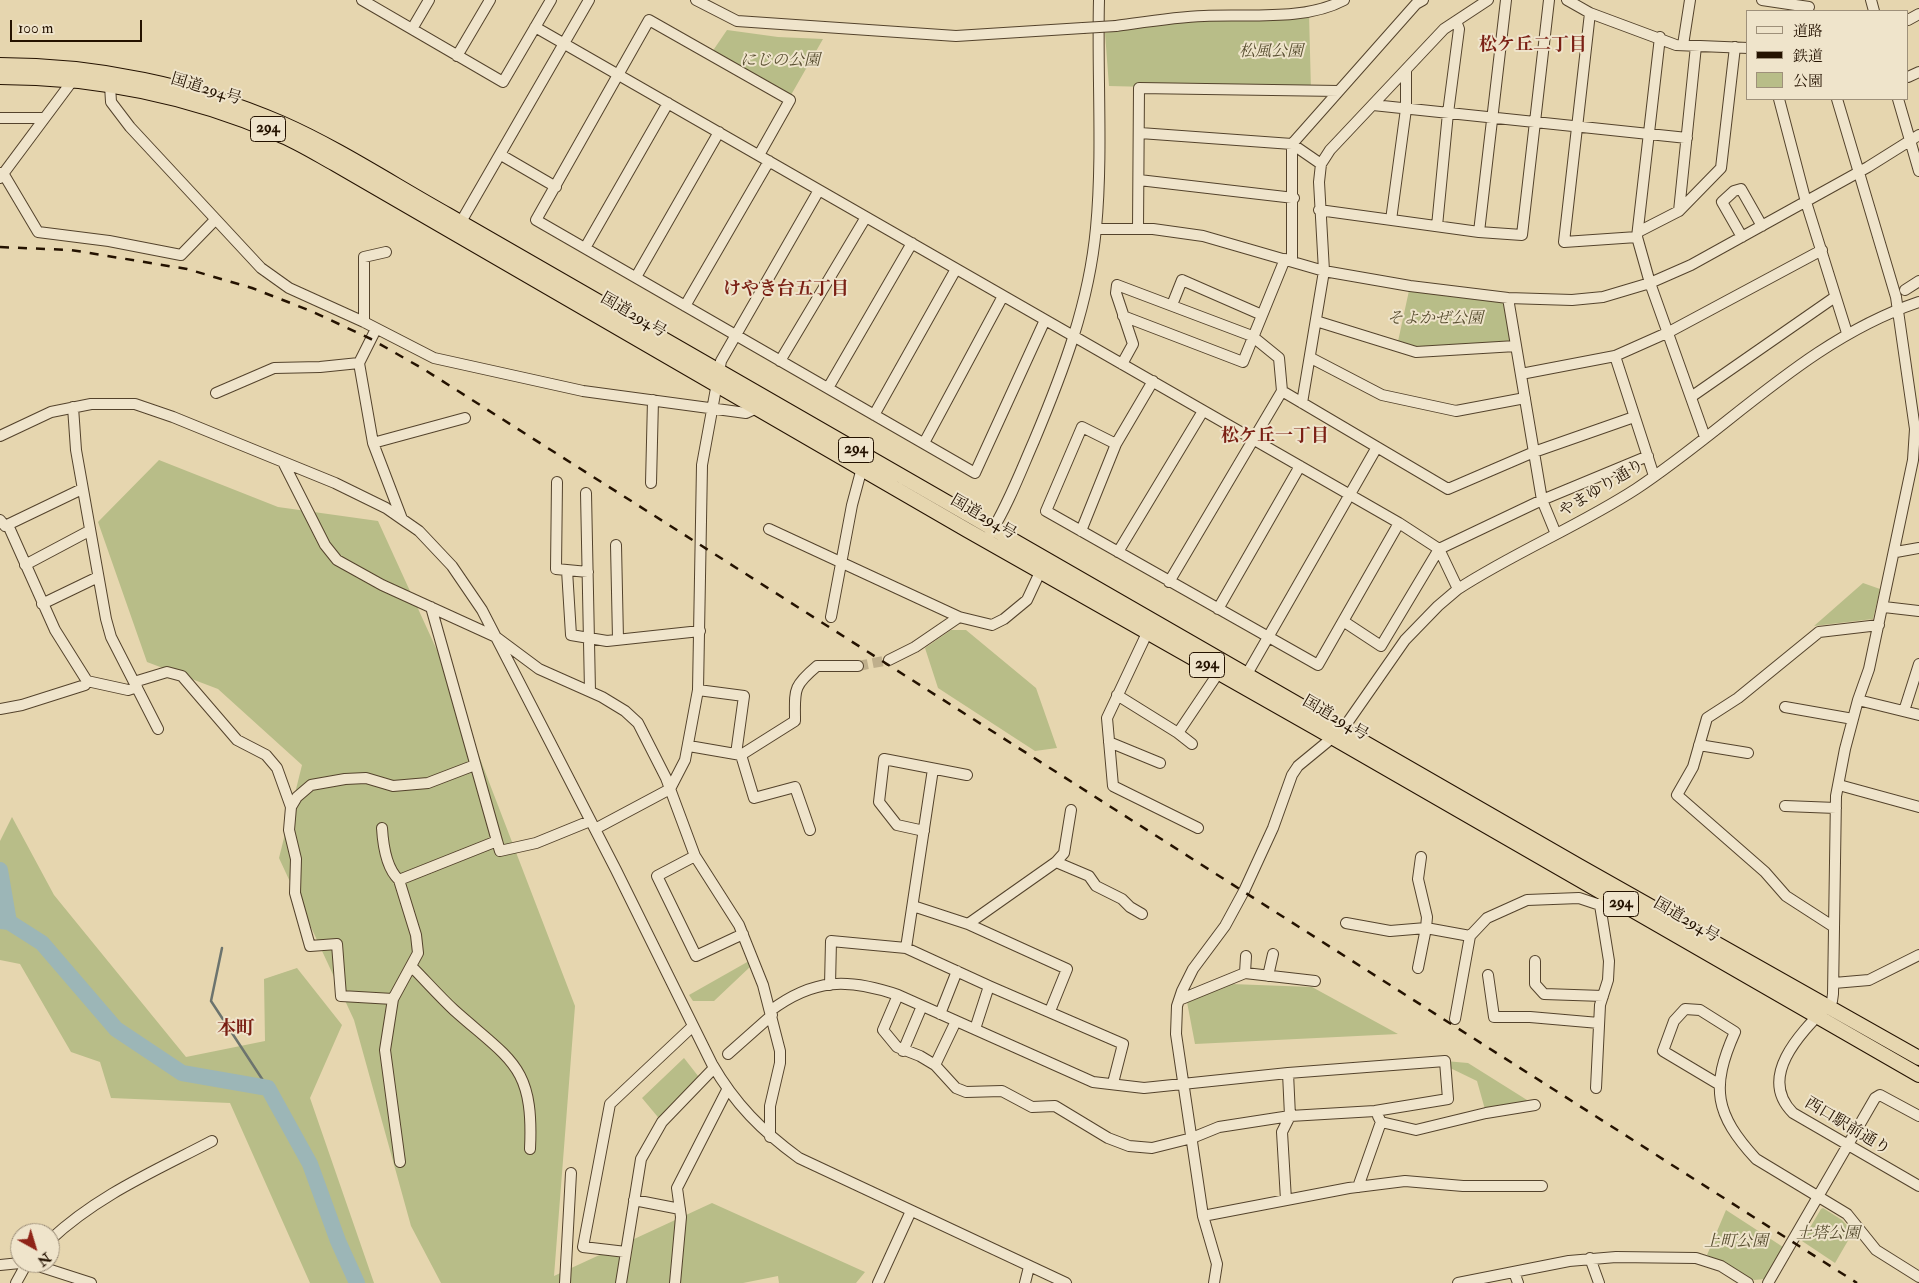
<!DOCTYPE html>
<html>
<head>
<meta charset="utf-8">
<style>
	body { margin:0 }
	#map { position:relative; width:1919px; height:1283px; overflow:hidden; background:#e6d6af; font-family:"IM FELL Double Pica","Noto Serif JP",serif }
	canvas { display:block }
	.legend { position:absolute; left:1746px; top:10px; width:162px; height:90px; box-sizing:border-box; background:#efe4cb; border:1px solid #9e907a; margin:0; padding:6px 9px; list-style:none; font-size:15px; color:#241200 }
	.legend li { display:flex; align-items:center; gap:10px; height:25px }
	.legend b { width:25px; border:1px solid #9e907a }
	.north { position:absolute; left:10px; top:1223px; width:50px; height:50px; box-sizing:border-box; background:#efe4cb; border:1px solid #9e907a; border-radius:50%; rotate:141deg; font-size:14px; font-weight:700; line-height:20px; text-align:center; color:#241200 }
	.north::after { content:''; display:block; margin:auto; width:18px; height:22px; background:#8f2418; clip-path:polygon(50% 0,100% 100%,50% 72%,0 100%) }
	.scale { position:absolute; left:10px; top:20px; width:132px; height:22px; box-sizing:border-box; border:2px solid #241200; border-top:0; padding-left:6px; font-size:15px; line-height:18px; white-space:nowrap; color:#241200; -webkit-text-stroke:4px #efe4cb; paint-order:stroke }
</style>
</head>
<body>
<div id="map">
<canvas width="1919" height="1283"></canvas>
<ul class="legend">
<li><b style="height:6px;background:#efe4cb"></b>道路</li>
<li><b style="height:6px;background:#241200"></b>鉄道</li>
<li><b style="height:14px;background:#b8bd88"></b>公園</li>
</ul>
<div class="north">N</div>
<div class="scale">100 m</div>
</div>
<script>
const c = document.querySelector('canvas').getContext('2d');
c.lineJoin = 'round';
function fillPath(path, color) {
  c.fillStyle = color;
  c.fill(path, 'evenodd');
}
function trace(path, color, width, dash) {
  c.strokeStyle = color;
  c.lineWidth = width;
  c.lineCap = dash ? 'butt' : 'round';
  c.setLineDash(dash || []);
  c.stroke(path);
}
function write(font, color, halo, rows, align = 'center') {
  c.font = font + ' "IM FELL Double Pica","Noto Serif JP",serif';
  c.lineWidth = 4;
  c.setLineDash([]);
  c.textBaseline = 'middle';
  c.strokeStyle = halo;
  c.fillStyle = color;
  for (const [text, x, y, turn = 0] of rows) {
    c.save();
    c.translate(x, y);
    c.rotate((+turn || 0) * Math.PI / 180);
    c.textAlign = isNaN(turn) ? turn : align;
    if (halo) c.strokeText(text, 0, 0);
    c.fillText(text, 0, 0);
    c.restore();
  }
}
const green = new Path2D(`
	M1309,13L1311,91L1109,86L1105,33L1202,16Z
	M727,30L778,37L823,39L791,95L712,52Z
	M1410,286L1508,298L1516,346L1416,352L1397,346Z
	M159,460L278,507L378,521L446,670L575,1006L554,1276L712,1203L865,1272L856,1283H779L778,1276L743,1283H441L411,1226L354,1020L279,858L302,765L218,689L147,662L98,522Z
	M1863,583L1880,589L1873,619L1814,626Z
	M951,630H966L1036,688L1057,748L1035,751L938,688L925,648Z
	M12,817L54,895L186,1057L265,1041L264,979L297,968L342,1025L310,1098L374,1283H310L230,1103L111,1098L100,1062L71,1052L20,964L0,960V841Z
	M749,961L751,966L714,1001H693L689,995Z
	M1231,984L1312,987L1398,1034L1195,1044L1187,1002Z
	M684,1058L702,1081L662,1122L642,1098Z
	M1445,1061L1468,1063L1535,1105L1486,1113L1477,1081L1446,1066Z
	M1823,1208L1842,1220L1853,1232L1835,1263L1802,1241L1821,1209Z
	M1726,1210L1783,1247L1765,1279L1754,1280L1707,1255Z`);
const stream = new Path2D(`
	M222,948L211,1001L268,1088`);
const river = new Path2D(`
	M0,870L9,922
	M0,921L9,922L42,943L116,1029L182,1073L268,1088L310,1164L338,1241L357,1283`);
const minorTunnel = new Path2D(`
	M858,666L889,660`);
const minor = new Path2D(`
	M362,0L503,82L551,0
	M696,0L737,21L956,36L1083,28
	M1567,0L1590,13L1676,45L1748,48
	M1762,0L1809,7
	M1871,0L1874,11
	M1590,13L1564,242L1637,237
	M1908,20L1919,14
	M1116,26C1145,22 1175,17 1204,16C1249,14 1305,21 1344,0
	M535,27L1399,523L1439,549L1458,589
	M412,29L429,0
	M1660,37L1637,237L1650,283L1705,437
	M1683,45L1690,0
	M457,56L490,0
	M1908,77L1919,72
	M110,85L111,102L130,127L261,268L289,288L364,322L434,358L583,391L746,413L757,408
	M1779,99L1806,202L1847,333
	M1837,99L1896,297L1915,429L1913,460L1869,669L1858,700L1845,749L1836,796L1833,994L1832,1001C1805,1029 1755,1075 1793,1113L1919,1186
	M1898,99L1919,171
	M1373,105L1687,138
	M0,118H44
	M1140,133L1292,144L1321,164
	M501,155L556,187
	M759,155L790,100L649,20L536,220L975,473L1045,320
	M0,173H3L38,232L109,241L181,255L215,220
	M0,178L73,80
	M1139,180L1294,198
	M1319,210L1479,232L1522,235L1549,0
	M1679,211L1696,46
	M1391,220L1406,109V71
	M1437,226L1448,113L1459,29L1456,21
	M458,227L589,0
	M1138,228L1139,88L1339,91
	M1096,229H1153L1203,236L1324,271L1410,286L1508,298L1572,300L1603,297L1650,283L1691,265L1868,167L1919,135
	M1479,232L1506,0
	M1638,232L1679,211L1721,168L1735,47
	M1742,237L1722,202L1734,191L1741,189L1762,226
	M585,248L668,103
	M1292,261V144L1416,4L1423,0
	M636,277L719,132
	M1905,290L1919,281
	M1508,298L1542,500L1556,534
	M1172,305L1182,280L1262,315
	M685,306L769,161
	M1123,316L1243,362L1285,259
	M1316,321L1416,352L1516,346
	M364,322V257L386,252
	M1615,356L1654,476
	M1311,358L1382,395L1456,411L1525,398
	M780,361L866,217
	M359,363L373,443L402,519
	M1122,364L1133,344L1116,293L1117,285L1252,336L1279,358L1282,391L1169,582
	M1521,374L1615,356L1669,332L1822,250
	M828,388L912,243
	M1282,391L1448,489L1534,452L1634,417
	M216,393L274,368L320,367L359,363L376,329
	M1691,397L1835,297
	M1302,403L1324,271L1319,182L1321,164L1330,150L1444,29L1488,0
	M73,407L76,450L106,619L111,637L158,729
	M874,415L956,269
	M0,436L51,412L91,404H135L173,417L335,483L386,508L419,531L452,566L482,610L616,870L712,1064C735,1104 762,1131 799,1158L1066,1283
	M373,443L465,418
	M924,443L1003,296
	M1116,444L1082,427L1046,511L1318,665L1399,523
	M284,464L325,545L337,560L382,585L496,637L539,669L602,697L625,711L638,723L666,778L695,856L739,925L763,985L780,1051V1063L770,1106V1137
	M557,482L556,569L588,572
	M651,483L653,400
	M586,493L590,691
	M0,520L5,526L82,489
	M8,525L55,630L87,681
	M769,529L959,617L992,625L1004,619L1027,600L1041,570
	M1081,531L1116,444L1153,381
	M990,534C1008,505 1020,473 1034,441C1063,372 1089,304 1096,228C1103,154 1097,75 1099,0
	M616,545L618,639
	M1118,552L1203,411
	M1896,552L1919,548
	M25,565L89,531
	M567,570L571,635L607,641L700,631
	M42,604L98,577
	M431,607L497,841
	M1884,607L1919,611
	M1218,609L1300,466
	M831,617L852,505L863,464
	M1343,621L1381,646L1439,549L1542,500L1648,456
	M1148,631L1107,718L1113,786L1198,828
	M889,660L915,647L959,617
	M1247,674L1377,447
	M134,682L167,672L182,676L237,740L266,755L277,768L291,807
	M698,690L744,696L736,754
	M1117,695L1178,733L1219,672
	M1858,700L1919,715
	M1785,707L1853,719
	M0,709L22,705L85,685L87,681L128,690L137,687
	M1904,711L1919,664
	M1178,733L1192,744
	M1109,742L1160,763
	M1699,745L1748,753
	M689,746L741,755L754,798L795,787L810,830
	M741,755L795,721C795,690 792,687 817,666H858
	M1839,785L1919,807
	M1785,806L1836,808
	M382,828C383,845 386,868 399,880
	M595,829L670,789L685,760L698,690L702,465L721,361L819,190
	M924,831L897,825L879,802L884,759L967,775
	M695,856L657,876L696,956L743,934
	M1056,862L1089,876L1096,886L1122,899L1130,907L1142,914
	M913,906L968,924L1067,969L1050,1011
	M1346,923L1390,931L1426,928L1470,936
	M968,924L1056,862L1064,853L1071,810
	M1834,927L1786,896L1765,872L1677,795L1693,767L1707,718L1738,698L1819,632L1879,625
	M906,948L933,769
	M1535,961V984L1544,994L1603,996
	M411,966C425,980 439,996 454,1010C511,1061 534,1065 530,1149
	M1418,968L1426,928L1427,917L1418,879L1421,857
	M1245,973L1246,956
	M1488,975L1494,1017H1530L1599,1023
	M1268,976L1273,954
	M1834,983L1869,980L1919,955
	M830,985L831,941L906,948L989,986L975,1029
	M989,986L1123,1044L1113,1083
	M898,995L883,1030L897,1047L920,1056L935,1065
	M393,999L341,996L337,944L310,946L295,893L296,859L289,830L291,807L297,797L311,785L345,779L366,778L393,786L428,783L475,765
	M1179,1000L1245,973L1315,981
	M770,1011C814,978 848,978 898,995L1093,1082L1144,1088L1288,1073L1445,1061L1448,1099L1375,1111L1290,1116L1219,1127L1192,1138L1152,1148L1129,1146L1108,1138L1055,1106L1032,1107L1002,1091L966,1092L956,1088L935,1065L956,1021
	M940,1014L957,971
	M1455,1019L1470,936L1487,918L1527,900L1579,898L1600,905
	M903,1051L922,1006
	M728,1054L772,1015
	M1720,1085L1663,1051L1674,1021L1685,1009L1700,1010L1735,1032C1710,1088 1715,1114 1756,1159L1847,1214L1876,1250L1919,1277
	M1596,1088L1600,1005L1608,980L1609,961L1600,905L1604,901
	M1381,1122L1416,1130L1486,1113L1535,1105
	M400,1162L385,1050L393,999L418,953L416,935L399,880L497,841L500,851L536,843L590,821
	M1358,1187L1381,1122L1378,1116
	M634,1200L680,1209
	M1286,1200L1282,1132L1290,1116L1288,1073
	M1203,1216L1349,1188L1405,1181L1463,1186H1542
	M50,1240C98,1195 155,1171 212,1141
	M626,1252L583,1247L610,1104L693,1026
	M1590,1258L1599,1283
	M29,1263L91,1283
	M0,1265L20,1263
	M1514,1272L1518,1283
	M16,1283L27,1263
	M565,1283L571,1173
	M621,1283L641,1159L662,1122L714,1068
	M675,1283L681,1217L677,1188L727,1090
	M878,1283L911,1211
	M1025,1283L1029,1267
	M1214,1283L1217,1264L1203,1216L1176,1034L1177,1006L1182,991L1193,969L1225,926L1244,891L1273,828L1292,775L1298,766L1343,729L1405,640L1438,606L1458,589C1515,552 1579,526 1636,489C1731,426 1809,339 1919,302
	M1458,1283L1569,1261L1616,1257L1696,1258L1721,1266L1748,1283
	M1768,1283L1875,1098L1880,1095L1919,1116`);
const highway = new Path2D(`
	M0,65C96,65 193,85 281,123C338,148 394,185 448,215L1579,866L1919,1058
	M0,77C95,77 190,96 278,134C298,142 317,154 335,164L967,530L1316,728L1919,1075`);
const rail = new Path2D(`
	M0,247L71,250L187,269L252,288L311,311L371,339L425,370L702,546L1857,1283`);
const minorBridge = new Path2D(`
	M1083,28L1116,26`);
const shields = [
	[268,129,35],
	[856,450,35],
	[1207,665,35],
	[1621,904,35]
];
const shieldNames = [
	["294",268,129],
	["294",856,450],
	["294",1207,665],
	["294",1621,904]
];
const parkNames = [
	["松風公園",1271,53],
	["にじの公園",780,62],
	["そよかぜ公園",1435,320],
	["土塔公園",1828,1235],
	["上町公園",1736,1243]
];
const streetNames = [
	["国道294号",206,90,17],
	["国道294号",633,316,30],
	["やまゆり通り",1602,489,-31],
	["国道294号",983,518,30],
	["国道294号",1335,719,30],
	["国道294号",1686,921,30],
	["西口駅前通り",1847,1127,31]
];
const neighbourhoodNames = [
	["松ケ丘二丁目",1533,46],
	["けやき台五丁目",786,290],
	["松ケ丘一丁目",1275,437]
];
const quarterNames = [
	["本町",236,1030]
];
fillPath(green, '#b8bd88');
trace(stream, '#6c746e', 2.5);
trace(river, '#9cb6b7', 16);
trace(minorTunnel, '#bfaf8c', 10, [10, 5]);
trace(minor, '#54432c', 12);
trace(highway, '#241200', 16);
trace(minor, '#efe4cb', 10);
trace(highway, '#e6d6af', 14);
trace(rail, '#241200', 2.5, [9, 9]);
trace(minorBridge, '#54432c', 12, []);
trace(minorBridge, '#efe4cb', 10);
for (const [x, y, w] of shields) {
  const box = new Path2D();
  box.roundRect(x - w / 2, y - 12.5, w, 25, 4);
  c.fillStyle = '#efe4cb';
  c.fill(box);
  trace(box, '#241200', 1);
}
write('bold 15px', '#241200', null, shieldNames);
write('italic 16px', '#584e30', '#efe4cb', parkNames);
write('16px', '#241200', '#efe4cb', streetNames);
write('bold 18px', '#7a1f14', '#efe4cb', neighbourhoodNames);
write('bold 19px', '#7a1f14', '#efe4cb', quarterNames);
</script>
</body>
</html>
